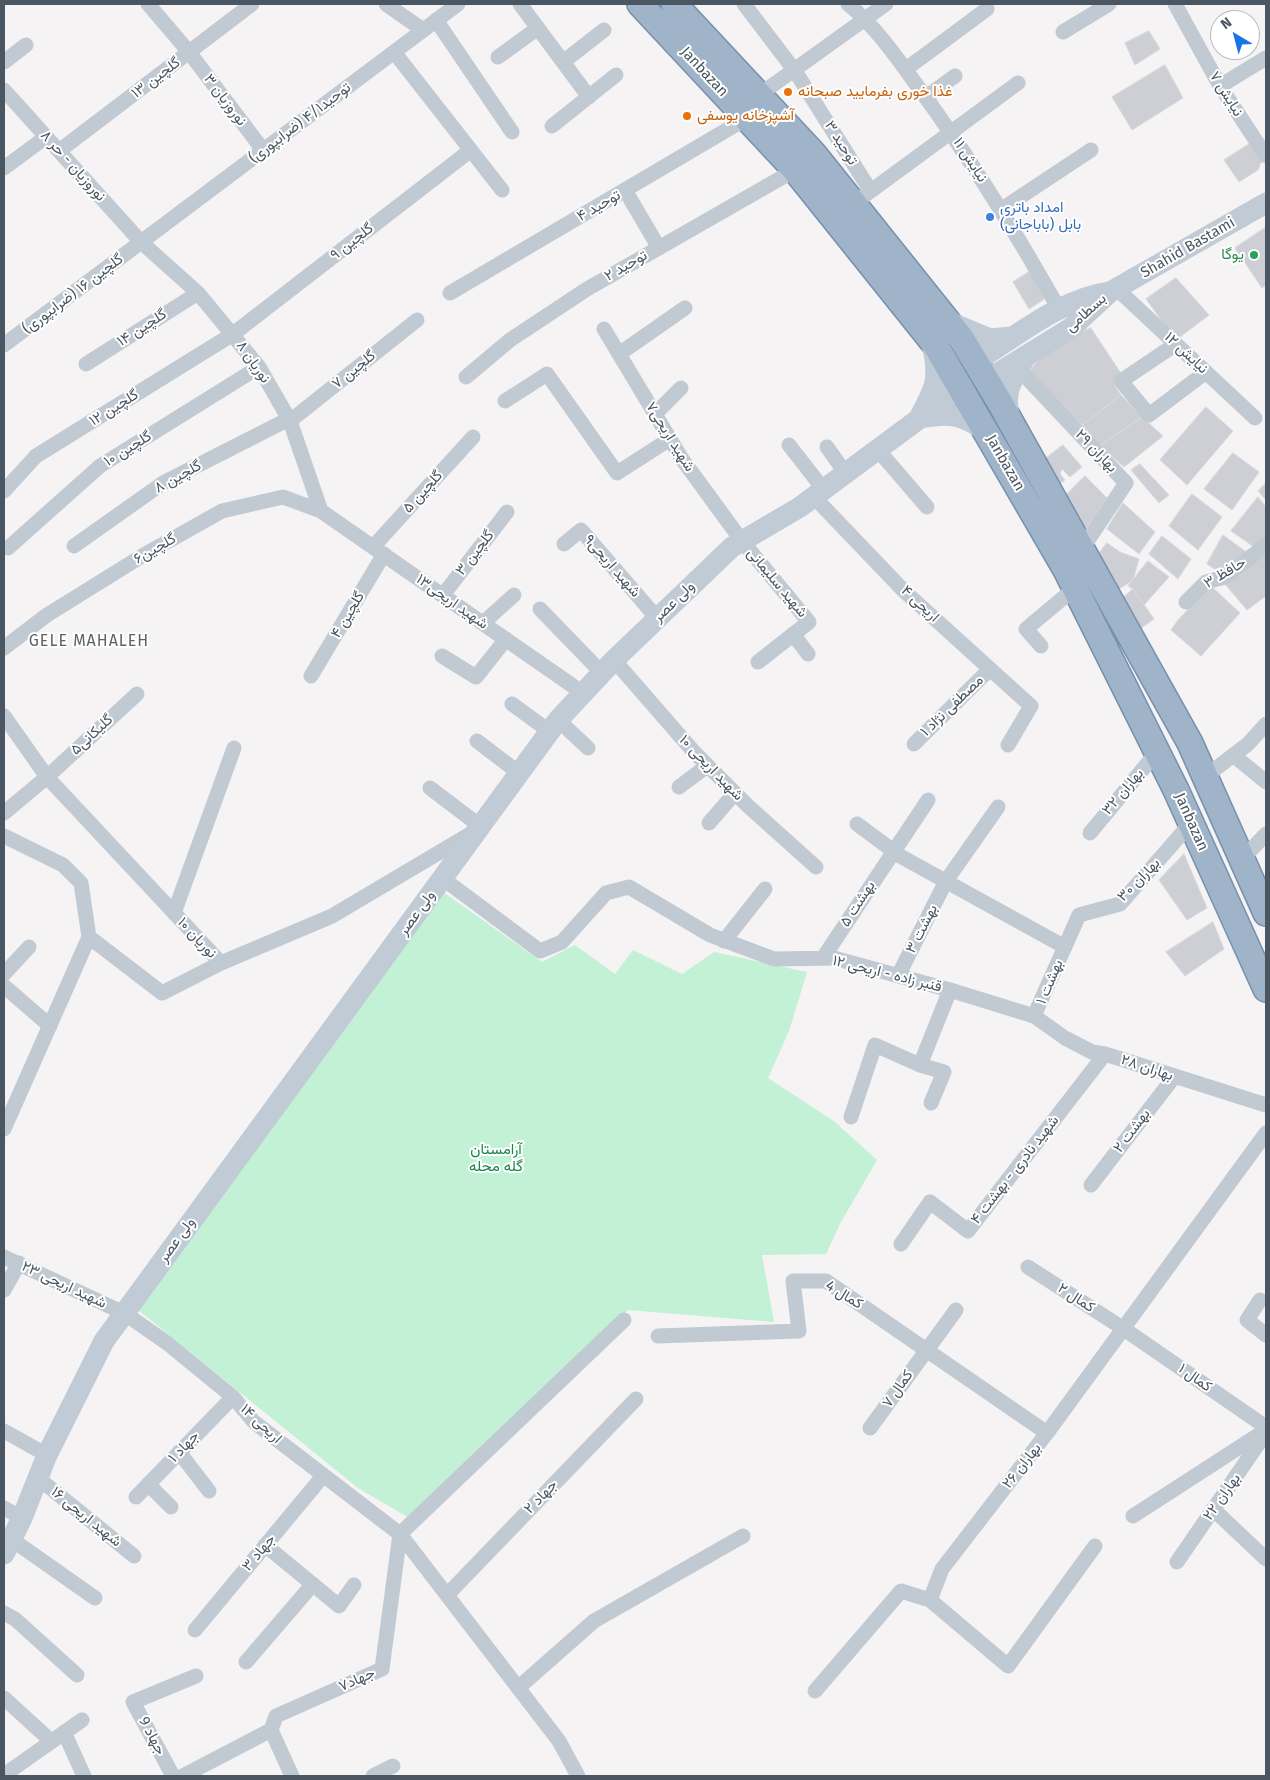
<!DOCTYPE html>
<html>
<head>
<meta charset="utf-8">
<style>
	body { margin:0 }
	#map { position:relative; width:1270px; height:1780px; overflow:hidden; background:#f5f3f3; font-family:"Fira Sans",sans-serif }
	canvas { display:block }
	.frame { position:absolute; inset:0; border:5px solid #4a5661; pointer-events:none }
	.north { position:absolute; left:1210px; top:10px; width:50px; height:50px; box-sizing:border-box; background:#fff; border:1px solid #b7bbc0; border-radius:50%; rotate:323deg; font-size:14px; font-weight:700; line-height:20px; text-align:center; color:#4a5661 }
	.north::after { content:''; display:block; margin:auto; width:18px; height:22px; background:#1a73e8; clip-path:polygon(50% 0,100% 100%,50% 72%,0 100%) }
</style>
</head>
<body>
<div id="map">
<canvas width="1270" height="1780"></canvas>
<div class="frame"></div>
<div class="north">N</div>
</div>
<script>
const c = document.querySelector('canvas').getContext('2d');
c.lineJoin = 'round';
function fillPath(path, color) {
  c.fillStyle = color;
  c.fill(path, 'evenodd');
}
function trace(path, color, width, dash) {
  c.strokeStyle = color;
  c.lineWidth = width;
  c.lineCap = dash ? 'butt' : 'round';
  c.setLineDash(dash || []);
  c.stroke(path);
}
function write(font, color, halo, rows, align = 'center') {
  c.font = font + ' "Fira Sans",Vazirmatn,sans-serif';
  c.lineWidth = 4;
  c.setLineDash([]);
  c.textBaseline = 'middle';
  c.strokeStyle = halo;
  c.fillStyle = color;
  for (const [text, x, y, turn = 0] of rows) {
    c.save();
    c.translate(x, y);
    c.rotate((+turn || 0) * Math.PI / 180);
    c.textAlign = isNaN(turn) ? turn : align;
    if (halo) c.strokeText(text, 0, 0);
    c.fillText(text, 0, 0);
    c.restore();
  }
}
const green = new Path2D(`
	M443,892L542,962L575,945L615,974L633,950L682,974L714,952L807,972L789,1031L768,1078L835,1122L877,1160L841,1222L826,1254L762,1255L774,1322L628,1310L416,1522L358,1488L137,1309Z`);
const building = new Path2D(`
	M1149,31L1160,49L1135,65L1125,43Z
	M1165,65L1183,98L1132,130L1112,97Z
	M1251,143L1262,160L1258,170L1239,182L1224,160Z
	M1266,227V285L1262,288L1235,248Z
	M1035,268L1046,289L1043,300L1029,309L1013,282Z
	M1176,278L1209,315L1176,340L1146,299Z
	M1091,328L1122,375L1120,381L1114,385L1121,395L1083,425L1077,421L1030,371L1043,352L1071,335Z
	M1121,395L1142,417L1100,446L1083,425Z
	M1206,407L1233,431L1187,485L1160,460Z
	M1142,417L1163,436L1124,467L1100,446Z
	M1063,445L1082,467L1070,477L1062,469L1060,474L1065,480L1054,488L1040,463Z
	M1233,453L1259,472L1232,510L1204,489Z
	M1140,464L1169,495L1159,503L1131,470Z
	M1085,476L1107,498L1084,532L1059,502Z
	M1266,483V500L1258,491Z
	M1192,494L1222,517L1198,550L1169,526Z
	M1258,497L1266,507V540L1257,549L1231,531Z
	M1123,503L1155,532L1139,554L1107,529Z
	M1223,535L1249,554L1222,574L1207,564Z
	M1162,536L1191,559L1178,579L1149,554Z
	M1107,543L1120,552L1139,559L1133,580L1111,594L1093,561Z
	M1266,551V596L1247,610L1224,583Z
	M1148,561L1169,577L1144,605L1133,589L1128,586Z
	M1211,586L1240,613L1201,656L1171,630L1178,620Z
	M1133,589L1154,619L1133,634L1115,605Z
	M1184,854L1207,908L1187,920L1159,880Z
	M1213,922L1224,949L1185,976L1166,952Z`);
const minor = new Path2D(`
	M148,4L189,52L263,150
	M386,4L423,30
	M520,4L589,97
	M744,4L795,71L870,190
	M848,4C876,27 897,58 919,88C971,159 1016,233 1059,309
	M1175,4L1220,86L1266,156
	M436,20L512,132
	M1063,32L1109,4
	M394,52L502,190
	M498,57L538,28
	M4,62L26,45
	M563,62L604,30
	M906,69L987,9
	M1220,86L1266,58
	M4,90L141,242L198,293L259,367L290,421L321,511
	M759,95L886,4
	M926,97L955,76
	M552,126L616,75
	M59,151L252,4
	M4,168L46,137
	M625,190L659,248
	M864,196L1018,83
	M1002,209L1091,150
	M1117,289L1255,418
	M450,293L747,118
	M604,329L682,459L742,541L809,622L758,662
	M1176,344L1121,381L1149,415L1206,372
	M4,345L458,4
	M619,354L685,308
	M1012,362L1126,483L1082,549
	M86,364L198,293
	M466,377L510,340L587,289L795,170
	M505,401L547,374L617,473L670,439
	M655,414L681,388
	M789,445L824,490
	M827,447L846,474
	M878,450L927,507
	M4,491L36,456L233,334L471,150
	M814,497L904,591L1031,706L1008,745
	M564,544L581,530L657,618
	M74,546L163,483L281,423L290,421L417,320
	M373,547L473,437
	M8,548L100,466L259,367
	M443,595L507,512
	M1186,602L1206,582L1225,577L1266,545
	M540,609L602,673
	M483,623L514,595
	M793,634L808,654
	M1041,646L1026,629L1075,588
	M4,648L47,615L142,556L222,511L283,497L321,511L583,693
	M442,656L476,677L506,639
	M614,660L694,752L748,806L816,867
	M311,676L384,554
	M512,704L549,731
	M4,716L47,777L221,963
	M558,720L588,748
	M477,741L519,773
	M914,744L990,669
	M1233,755L1266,782
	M1206,776L1248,744L1266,724
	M679,787L707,766
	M430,788L480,826
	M4,813L47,777L137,694
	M709,823L735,793
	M857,824L900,856L1065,947
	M1090,833L1157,752
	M4,836L63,865L81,883L89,937L4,1129
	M1243,858L1266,834
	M442,878L540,951L562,942L606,893L629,887L710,935L774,959L834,958L950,990L1034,1016L1065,1038L1092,1052L1105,1054L1266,1105
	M174,913L234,748
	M89,937L162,993L221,963L332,916L472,833
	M724,941L765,889
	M823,958L928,800
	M4,974L29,947
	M898,976L946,881L998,807
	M4,986L50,1026
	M1034,1016L1079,915L1120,904L1191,823
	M920,1065L950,990
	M851,1117L875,1045L920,1065L944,1072L931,1103
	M1091,1185L1174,1077
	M901,1244L930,1202L968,1231L1105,1054
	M4,1257L124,1313L167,1343L233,1397L254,1422L400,1534L559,1741L578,1776
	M1028,1267L1124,1329L1266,1427
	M4,1290L19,1263
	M1260,1300L1247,1320L1266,1335
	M658,1336L799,1331L793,1281H826L1047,1433
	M870,1428L956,1310
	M4,1431L47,1455
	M179,1452L209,1491
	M38,1478L134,1556
	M148,1484L171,1507
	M136,1497L233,1397
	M4,1508L22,1518
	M1213,1509L1266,1559
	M1133,1516L1266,1430
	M400,1534L624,1320
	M11,1539L95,1598
	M265,1545L339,1606L354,1585
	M1095,1546L1008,1666L930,1600L942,1569L1047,1433L1266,1133
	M1177,1562L1265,1434
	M447,1595L636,1399
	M4,1613L15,1619L77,1675
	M195,1630L323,1476
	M246,1662L313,1584
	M518,1688L594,1621L743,1536
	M815,1691L901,1591L930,1600
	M4,1698L51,1741
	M271,1730L276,1716L382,1669L400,1534
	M271,1730L292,1776
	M64,1732L84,1776
	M4,1775L82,1720
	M173,1776L133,1702L196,1676
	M183,1776L271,1730
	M373,1776L393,1766`);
const secondary = new Path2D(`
	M949,322L990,339L1012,337
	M932,344C940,379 936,387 919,418C950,413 959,413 986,431
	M975,362C1017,336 1060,299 1110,292
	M987,380L1071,328L1110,292L1266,203
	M1009,418C1004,390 1011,381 1025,358
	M4,1554L22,1518L47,1455L104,1341L558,720L614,660L732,547L800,507L962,387`);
const trunk = new Path2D(`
	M640,4L795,170L936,346L1066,570L1176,790L1266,989
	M674,4L814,154L961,338L999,401L1190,743L1266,913`);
const markers = [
	[788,92,5,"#e8710a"],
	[687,116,5,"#e8710a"],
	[990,217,5,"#3f7fe0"],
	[1254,255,5,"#2e9e5b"]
];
const streetNames = [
	["Janbazan",704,72,47],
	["گلچین ۱۳",156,78,-37],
	["نیایش ۷",1226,94,58],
	["نوروزیان ۳",225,100,53],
	["توحید۴/۱ (ضرابپوری)",300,123,-37],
	["توحید ۳",841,143,58],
	["نیایش ۱۱",970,160,57],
	["نوروزیان - حر ۸",73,166,48],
	["توحید ۴",599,206,-30],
	["گلچین ۹",352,242,-38],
	["Shahid Bastami",1188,248,-30],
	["توحید ۲",626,266,-30],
	["گلچین ۱۶ (ضرابپوری)",73,294,-37],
	["بسطامی",1086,313,-42],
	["گلچین ۱۴",142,328,-33],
	["نیایش ۱۲",1186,353,43],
	["نوریان ۸",253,362,55],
	["گلچین ۷",354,370,-39],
	["گلچین ۱۲",114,408,-32],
	["شهید اریحی۷",670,437,58],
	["گلچین ۱۰",128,449,-32],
	["بهاران ۲۹",1096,451,46],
	["Janbazan",1005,463,60],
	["گلچین ۸",178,477,-29],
	["گلچین ۵",423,492,-48],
	["گلچین۶",155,549,-30],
	["گلچین ۳",475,553,-52],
	["شهید اریحی۹",612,566,49],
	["حافظ ۳",1225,573,-31],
	["شهید سلیمانی",777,583,50],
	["شهید اریحی۱۳",452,602,35],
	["ولی عصر",674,602,-44],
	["اریحی ۴",920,604,43],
	["گلچین ۴",348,615,-59],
	["مصطفی نژاد ۱",952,706,-44],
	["گلیکانی۵",92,735,-43],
	["شهید اریحی ۱۰",711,768,46],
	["بهاران ۳۲",1123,792,-50],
	["Janbazan",1191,822,66],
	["بهاران ۳۰",1139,880,-46],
	["بهشت ۵",858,904,-57],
	["ولی عصر",417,913,-54],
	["بهشت ۳",922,929,-63],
	["نوریان ۱۰",197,938,47],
	["قنبر زاده - اریحی ۱۲",887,974,14],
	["بهشت ۱",1050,982,-67],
	["بهاران ۲۸",1147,1068,18],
	["بهشت ۲",1132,1131,-53],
	["شهید نادری - بهشت ۴",1015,1170,-52],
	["ولی عصر",177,1240,-54],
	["شهید اریحی ۲۳",64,1285,25],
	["کمال 4",844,1295,31],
	["کمال ۲",1076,1298,33],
	["کمال ۱",1195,1378,35],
	["کمال ۷",898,1389,-55],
	["اریحی ۱۴",261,1424,43],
	["جهاد ۱",184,1447,-46],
	["بهاران ۲۶",1022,1466,-52],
	["جهاد ۲",541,1497,-46],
	["بهاران ۲۲",1222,1497,-55],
	["شهید اریحی ۱۶",86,1517,39],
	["جهاد ۳",259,1553,-50],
	["جهاد۷",357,1680,-24],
	["جهاد 9",152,1736,62]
];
const foodNames = [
	["غذا خوری بفرمایید صبحانه",798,92],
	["آشپزخانه یوسفی",697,116]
];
const shopNames = [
	["امداد باتری",1000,208],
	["بابل (باباجانی)",1000,225]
];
const leisureNames = [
	["یوگا",1244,255]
];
const parkNames = [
	["آرامستان",496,1150],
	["گله محله",496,1167]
];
const neighbourhoodNames = [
	["GELE MAHALEH",89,642]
];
fillPath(green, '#c3f1d5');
fillPath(building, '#cdcfd5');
trace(building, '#d7d9de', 1);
trace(trunk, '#7690ad', 28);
trace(minor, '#c1cad2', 15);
trace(secondary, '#c1cbd6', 21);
trace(trunk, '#9fb4c9', 25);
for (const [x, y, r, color] of markers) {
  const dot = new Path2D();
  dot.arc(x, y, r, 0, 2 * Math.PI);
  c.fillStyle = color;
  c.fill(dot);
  trace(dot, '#fff', 2);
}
write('15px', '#4a5661', '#fff', streetNames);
write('15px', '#c56008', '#fff', foodNames, 'left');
write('15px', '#366cbe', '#fff', shopNames, 'left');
write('15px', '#27864d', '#fff', leisureNames, 'right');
write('15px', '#17864f', '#fff', parkNames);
c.letterSpacing = '1px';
write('16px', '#5f6368', '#fff', neighbourhoodNames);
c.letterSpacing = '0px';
</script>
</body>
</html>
